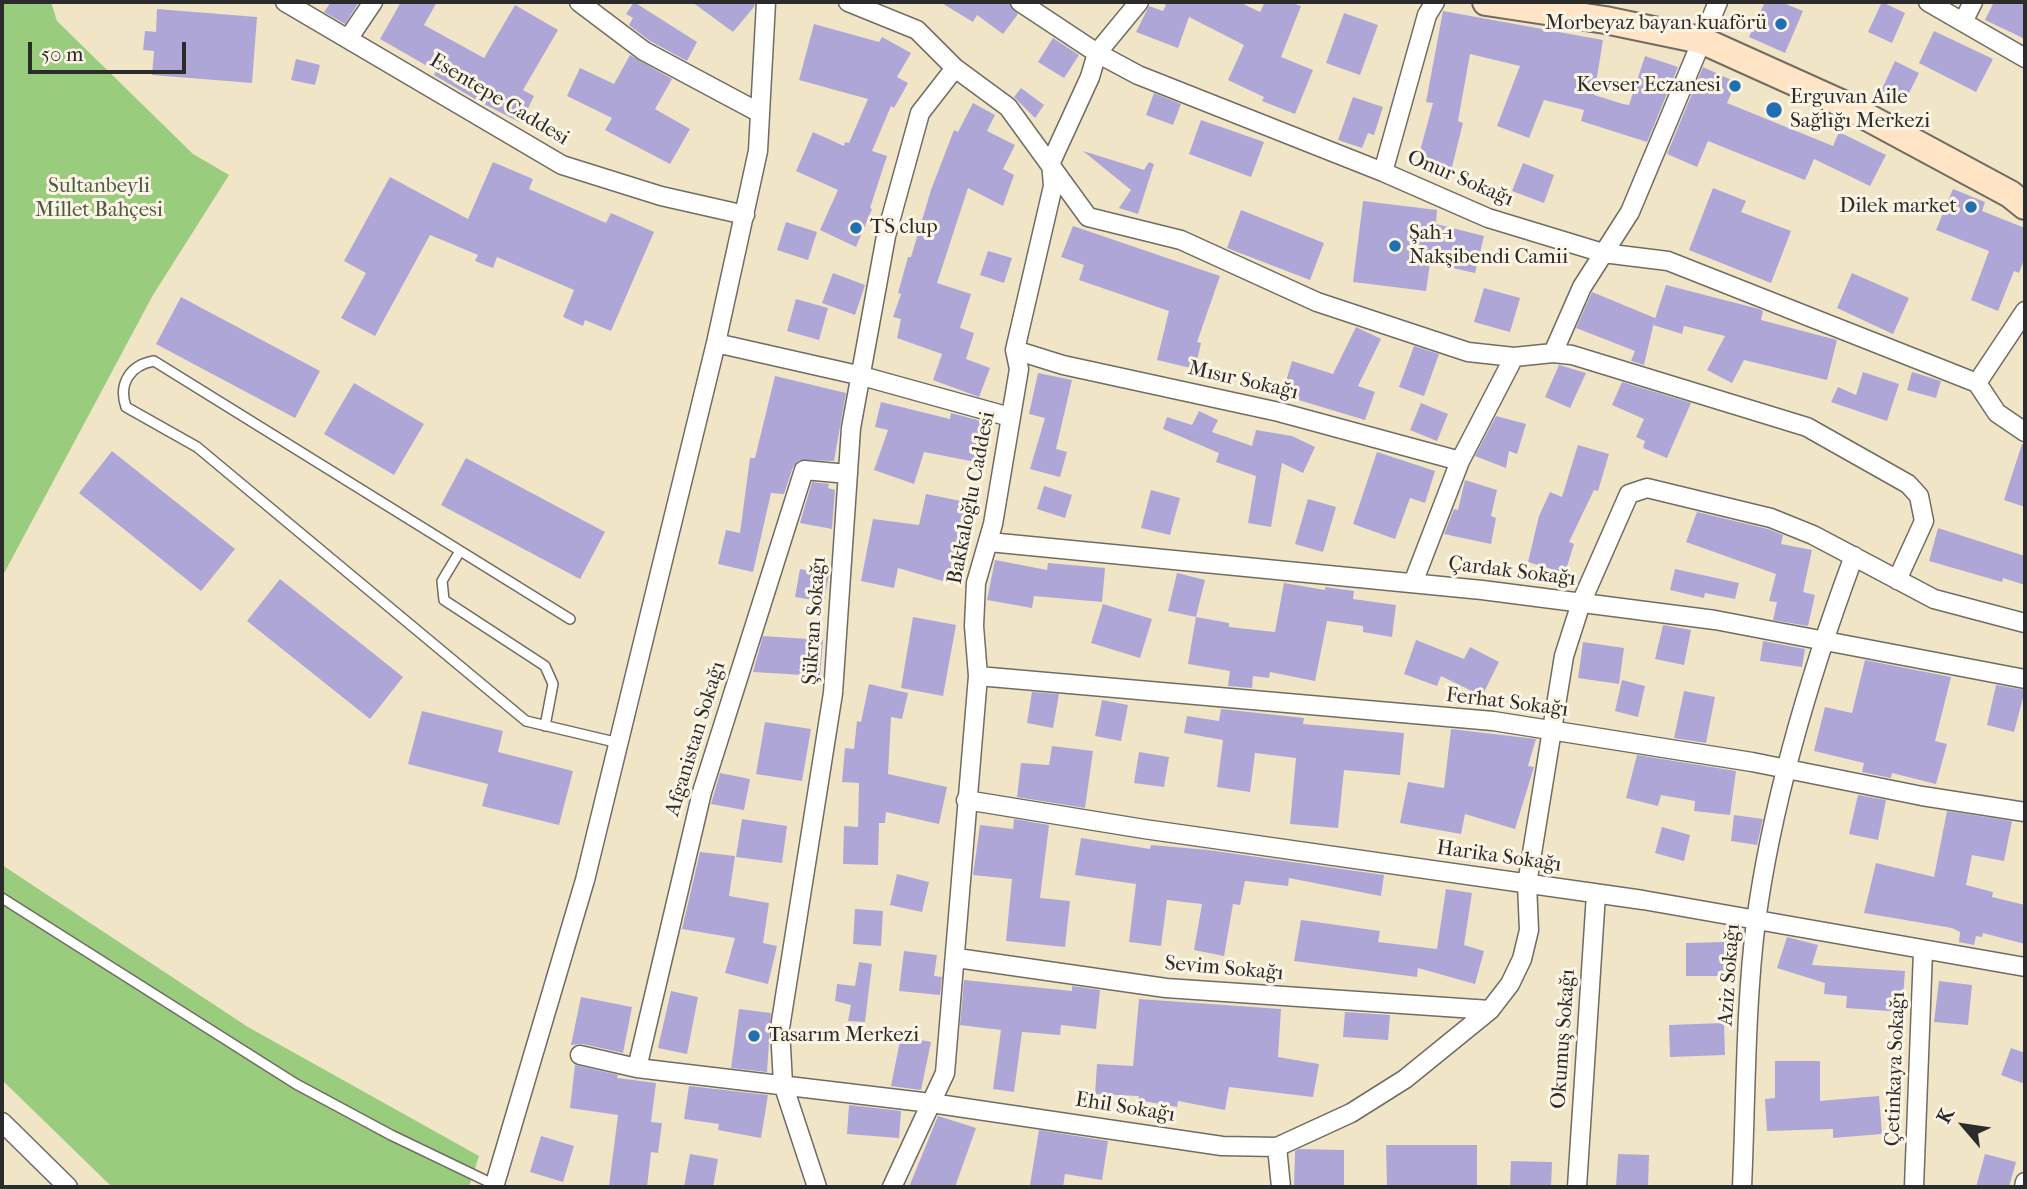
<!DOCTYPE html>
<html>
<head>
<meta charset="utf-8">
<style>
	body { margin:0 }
	#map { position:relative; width:2027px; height:1189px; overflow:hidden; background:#f1e5c8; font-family:"IM FELL French Canon",serif }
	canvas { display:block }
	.frame { position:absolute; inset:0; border:4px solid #2b2b2b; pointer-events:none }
	.north { position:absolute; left:1929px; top:1091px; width:70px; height:70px; -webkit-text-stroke:5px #fcf5e5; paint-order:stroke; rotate:299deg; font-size:19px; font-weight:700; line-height:28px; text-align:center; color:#2b2b2b }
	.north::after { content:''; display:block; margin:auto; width:24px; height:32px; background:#2b2b2b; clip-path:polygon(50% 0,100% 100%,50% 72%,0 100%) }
	.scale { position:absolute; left:28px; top:42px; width:158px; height:32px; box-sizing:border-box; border:4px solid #2b2b2b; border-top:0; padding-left:9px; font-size:21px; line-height:24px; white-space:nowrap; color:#2b2b2b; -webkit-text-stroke:5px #fcf5e5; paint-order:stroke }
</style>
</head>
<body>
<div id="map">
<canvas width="2027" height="1189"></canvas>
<div class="frame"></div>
<div class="north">K</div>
<div class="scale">50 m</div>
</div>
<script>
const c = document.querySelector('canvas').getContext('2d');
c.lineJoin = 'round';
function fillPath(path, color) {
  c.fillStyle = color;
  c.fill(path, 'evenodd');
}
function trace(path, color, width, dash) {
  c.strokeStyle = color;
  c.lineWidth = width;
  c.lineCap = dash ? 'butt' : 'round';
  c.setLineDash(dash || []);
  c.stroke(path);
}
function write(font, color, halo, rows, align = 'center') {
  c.font = font + ' "IM FELL French Canon",serif';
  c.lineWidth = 6;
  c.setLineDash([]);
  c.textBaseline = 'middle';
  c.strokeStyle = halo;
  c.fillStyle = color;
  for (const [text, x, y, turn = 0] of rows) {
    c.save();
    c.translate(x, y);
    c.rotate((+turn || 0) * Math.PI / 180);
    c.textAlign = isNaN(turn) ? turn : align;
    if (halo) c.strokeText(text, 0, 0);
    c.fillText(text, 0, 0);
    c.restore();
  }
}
const green = new Path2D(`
	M2,2H51L57,21L193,154L229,175L153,295L2,577Z
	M2,865L248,1027L479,1156L469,1187H112L2,1080Z`);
const building = new Path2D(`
	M331,2H359L345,24L324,12Z
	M401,2H437L424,25L484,58L515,5L558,30L523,90L534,96L521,123L480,102L434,75L436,71L380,39Z
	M634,2L697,42L687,61L650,41L629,25L633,18L626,14Z
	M692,2H755L754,7L733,32Z
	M940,2H1009L1018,14L1003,34L977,15L973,22Z
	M1158,2H1239L1260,12L1265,2H1289L1301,6L1281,57L1313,70L1295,114L1262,101L1264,97L1228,80L1244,45L1189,17L1178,48L1136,32L1149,6L1163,11L1166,5Z
	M1765,2H1781L1803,11L1785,53L1749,37Z
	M1882,2L1905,13L1892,43L1868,32Z
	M1994,2H2025V39L1985,20Z
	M157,9L257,17L252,83L152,75L154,51L143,50L145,31L156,32Z
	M1443,11L1603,40L1594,95L1623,104L1629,105L1645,56L1678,67L1647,142L1581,121L1584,110L1544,100L1529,138L1497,126L1520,66L1470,54L1458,121L1463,123L1450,175L1416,166L1433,103L1426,102Z
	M1344,13L1378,25L1360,75L1326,63Z
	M814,24L879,42L882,37L911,53L897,77L908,83L894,108L891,106L872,151L887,156L870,208L872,209L856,247L820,230L838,190L796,171L813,132L844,146L845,142L849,143L868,99L799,80Z
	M1934,31L1993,59L1976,92L1919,63Z
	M1053,38L1079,55L1064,78L1038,62Z
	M630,55L672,79L655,109L690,129L670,164L605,130L612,118L567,96L580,68L614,84Z
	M296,59L320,65L315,85L291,80Z
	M1895,61L1919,73L1903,105L1880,93Z
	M1703,67L1736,82L1727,103L1833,146L1839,132L1886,155L1870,186L1814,159L1805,180L1708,141L1697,167L1667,154Z
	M1021,88L1044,105L1035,118L1014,97Z
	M1154,93L1181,104L1173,125L1146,115Z
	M1353,97L1383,107L1374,135L1368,133L1362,148L1338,140Z
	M973,103L995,115L987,131L1015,145L1003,169L1014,175L1003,206L968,188L937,283L971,294L960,328L974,333L966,359L990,368L979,397L933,380L942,354L897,338L901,319L893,317L901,294L898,293L908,257H911L931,190L954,130L958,132Z
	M1201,120L1264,142L1251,177L1189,154Z
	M1083,151L1144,170L1149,162L1154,164L1138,214L1119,208L1131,190Z
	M493,162L533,179L529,189L606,223L611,213L654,232L611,331L585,320L583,326L563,317L574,290L497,257L493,268L475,261L478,255L430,235L375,336L341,318L366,273L344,261L390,177L468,219Z
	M1523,163L1554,175L1544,203L1512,191Z
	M1713,188L1746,201L1741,212L1791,231L1771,283L1689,250Z
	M1953,189L1985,202L1982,211L2025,228V257L2019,273L2014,271L1998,311L1971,300L1989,251L1936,230Z
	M1363,201L1437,210L1436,224L1484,236L1475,273L1430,263L1426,291L1353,282Z
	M1241,210L1324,243L1310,280L1227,248Z
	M786,222L817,232L808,260L777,250Z
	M1073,226L1220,276L1197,342L1201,343L1195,369L1157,360L1169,311L1079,280L1084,265L1061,257Z
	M988,251L1012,258L1004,283L980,275Z
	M833,273L865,285L855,315L822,303Z
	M1852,273L1909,298L1893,334L1837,308Z
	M1666,285L1759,309L1763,311L1761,320L1837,340L1827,380L1744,360L1732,383L1707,370L1725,336L1684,326L1682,334L1653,325Z
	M1484,288L1520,298L1510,332L1474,322Z
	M1592,292L1655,318L1644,365L1631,361L1635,351L1576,328Z
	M181,297L320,371L295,418L156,344Z
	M796,299L828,308L819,340L787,331Z
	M1356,327L1381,339L1358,386L1375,392L1365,420L1282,395L1292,361L1333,374Z
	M1414,346L1439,354L1424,396L1399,387Z
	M1559,365L1586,373L1570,408L1545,397Z
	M1863,372L1899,384L1887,421L1831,402L1838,387L1856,395Z
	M1912,372L1941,381L1936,398L1907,390Z
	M1038,373L1072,380L1056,449L1067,452L1060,477L1030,469L1045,418L1029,414Z
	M775,376L846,393L834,461L799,460L793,467L784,494L771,493L753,572L718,564L726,530L740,533L750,458H755Z
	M1622,382L1691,403L1667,458L1643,448L1645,441L1636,437L1644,419L1612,405Z
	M354,383L424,424L394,475L324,434Z
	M881,402L950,419L951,413L989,423L981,463L924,452L914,484L874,470L888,430L875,427Z
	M1421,403L1448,414L1437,441L1410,430Z
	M1199,411L1218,420L1212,432L1252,446L1256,430L1292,436L1315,447L1303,473L1282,463L1271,527L1248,523L1256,476L1216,462L1219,453L1163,429L1167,417L1192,425Z
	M1496,416L1526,424L1517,454L1509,451L1506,468L1475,456Z
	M2022,444L2025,445V507L2004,500Z
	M1578,445L1609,454L1598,491L1594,490L1569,542L1574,544L1565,573L1528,562L1539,516L1550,492L1562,497Z
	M112,451L235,549L201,591L79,493Z
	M1377,452L1435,471L1425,503L1410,498L1395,539L1353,524Z
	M466,458L605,532L580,579L441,505Z
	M1465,480L1497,490L1491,516L1496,518L1491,544L1444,534L1454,509L1458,510Z
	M812,482L829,484L828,488L835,490L832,529L800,523Z
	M1044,486L1072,495L1065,518L1037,509Z
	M1151,490L1180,498L1170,535L1141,528Z
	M926,494L966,502L956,550L962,552L953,584L898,568L894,588L861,581L873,519L919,525Z
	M1308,499L1336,507L1323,552L1295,544Z
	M1697,512L1768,529L1783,535L1781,544L1812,550L1803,592L1815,595L1808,626L1773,620L1777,602L1769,601L1776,574L1686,542Z
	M1938,528L2025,556V585L2003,578L2002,582L1929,561Z
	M995,560L1047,570L1048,563L1105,568L1102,602L1034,596L1032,608L987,600Z
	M800,569L829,574L824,602L795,597Z
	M1675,569L1739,583L1735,599L1705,593L1704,598L1670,590Z
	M1177,573L1205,580L1196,617L1168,611Z
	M280,579L403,677L370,719L247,621Z
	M1284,583L1325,590V587L1354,591L1353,599L1396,605L1392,637L1363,632V626L1327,621L1315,681L1270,672L1269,678L1253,676L1252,688L1228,686L1230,671L1188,664L1196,617L1229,623V627L1275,632Z
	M1103,604L1152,619L1140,658L1091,643Z
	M913,617L956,625L943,696L901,688Z
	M1663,625L1691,630L1684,665L1655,659Z
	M763,636L823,640L820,676L753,672Z
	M1416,640L1464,659L1470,647L1499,662L1482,696L1441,676L1437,686L1404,674Z
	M1763,641L1805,649L1802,667L1760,661Z
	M1583,642L1624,648L1619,684L1578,678Z
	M1865,660L1951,677L1935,741L1947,744L1936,784L1892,773L1891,778L1862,772L1864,763L1814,751L1825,707L1852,713Z
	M1622,680L1645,686L1638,717L1615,711Z
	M869,684L908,693L902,719L891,717L888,774L947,787L939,824L886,812L885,823H879L878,865L843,864L844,826L858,827L859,783L842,782L845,748L854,749L857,721L861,722Z
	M1996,685L2025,690L2014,732L1987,725Z
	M1684,691L1715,697L1706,743L1674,738Z
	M1032,692L1059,694L1053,728L1027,723Z
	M1102,700L1128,705L1121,741L1095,736Z
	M1221,709L1304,718L1303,724L1404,733L1400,775L1344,770L1338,828L1290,824L1296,758L1255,753L1250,792L1217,787L1223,740L1184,733L1187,716L1219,721Z
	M422,711L503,731L498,752L573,771L559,825L482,806L488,784L408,764Z
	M765,722L811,729L802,781L756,774Z
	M1451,729L1536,739L1528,766L1534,767L1515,829L1465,814L1461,834L1400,823L1408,782L1444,788Z
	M1052,746L1093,751L1085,808L1017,797L1021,763L1049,765Z
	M1139,752L1169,757L1164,787L1134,783Z
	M1637,755L1736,771L1730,815L1694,811L1695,801L1661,795L1658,806L1626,798Z
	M720,773L750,779L744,810L711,804Z
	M1858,795L1886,800L1878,840L1849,834Z
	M1947,811L2012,821L2004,861L1972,855L1966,885L1993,892L1992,897L2025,905V944L1983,933L1982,937L1976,936L1974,945L1959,942L1960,932L1952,928L1864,913L1876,863L1934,877Z
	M1734,815L1763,819L1757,845L1731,841Z
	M742,819L787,826L782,863L736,857Z
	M1014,819L1049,825L1040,898L1070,901L1065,947L1006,941L1012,879L973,875L980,825L1013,829Z
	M1662,827L1690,835L1684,861L1655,853Z
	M1081,838L1150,849L1151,845L1208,850L1384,875L1381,896L1289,878L1288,886L1245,881L1240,905L1233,904L1224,956L1194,950L1202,904L1167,900L1161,946L1129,942L1136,884L1075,875Z
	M700,852L735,856L729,896L769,903L763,943L777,946L768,984L725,973L735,938L682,929Z
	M897,874L929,882L922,912L890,905Z
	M1446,889L1472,893L1464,945L1484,951L1475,984L1418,968L1417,977L1294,961L1301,920L1380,931L1378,942L1437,949Z
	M855,909L883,911L881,946L853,944Z
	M1787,937L1818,945L1812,965L1905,971L1902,1012L1846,1008L1847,996L1824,994L1825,983L1777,968Z
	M1724,942V976H1686V943Z
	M904,951L937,955L934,976L942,977L940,995L899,991Z
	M859,962L872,964L865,1022L848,1021L851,1005L835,1001L837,984L855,986Z
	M964,980L1072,991V986L1100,990L1096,1029L1061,1025L1060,1035L1022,1032L1014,1092L993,1089L1001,1030L960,1025Z
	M1939,981L1972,985L1968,1025L1934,1022Z
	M671,991L698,997L687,1054L658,1048Z
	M581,997L632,1007L623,1053L583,1044L571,1045Z
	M1139,999L1281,1009L1278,1057L1319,1064L1313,1097L1229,1087L1225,1110L1178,1101L1177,1107L1138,1100L1139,1096L1095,1094L1097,1064L1133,1066Z
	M739,1009L771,1013L767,1072L731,1068Z
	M1345,1012L1390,1015L1388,1040L1343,1037Z
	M1724,1023L1725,1055L1670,1057L1669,1025Z
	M901,1036L931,1042L921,1090L891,1086Z
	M2011,1048L2025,1053V1084L2001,1075Z
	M1775,1061H1820V1101L1879,1096L1882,1134L1833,1138V1129L1767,1131L1765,1099L1775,1098Z
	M575,1065L618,1075L617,1078L656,1083L651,1122L662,1123L658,1153L651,1152L647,1187L609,1186L618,1115L570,1108Z
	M689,1086L768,1095L761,1138L718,1130L719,1124L684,1119Z
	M849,1105L901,1111L899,1138L847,1134Z
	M938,1116L976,1128L955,1187H909Z
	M1039,1130L1108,1141L1102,1180L1065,1174L1063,1187L1030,1185Z
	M541,1136L574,1146L563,1182L530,1172Z
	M1386,1145H1477V1187H1387Z
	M1299,1149L1344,1150V1187H1294L1295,1151Z
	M690,1154L718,1159L713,1187H684Z
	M1618,1154L1649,1155L1648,1187H1616Z
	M1985,1154L2016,1162L2009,1187H1976Z
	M1511,1161L1552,1162L1551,1187H1510Z`);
const lane = new Path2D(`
	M460,551L442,581L444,600L545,666L553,684L545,726
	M570,619L154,361C130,365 118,384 126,407L197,447L526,721L619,743
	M2,898L296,1084L391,1135L495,1185`);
const street = new Path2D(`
	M285,2L562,165L661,196L745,215
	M579,2L644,51L760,113
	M766,2L758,151L716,343L862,376L1010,417
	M848,2L917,30L955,68L1008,107L1088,217L1181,240L1317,302L1468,352L1514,357L1553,353L1572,355L1807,427L1908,484L1919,496L1924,521L1897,580
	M1020,2L1097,53L1138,75L1383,172L1488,218L1603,253L1668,261L1977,383L2025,311
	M1928,2L2025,58
	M1964,20L1973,2
	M348,39L373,2
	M1383,172L1427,15L1435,2
	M1015,350L1063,365L1279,412L1460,461
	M1553,353L1582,287L1630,212L1718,2
	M1977,383L1997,413L2025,432
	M989,542L1482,590L1715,620L2025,679
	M1413,583L1460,461L1514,357
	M978,676L1493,721L1752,762L1922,796L2025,812
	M966,800L1144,829L1643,900L2025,967
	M957,958L1166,988L1490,1010
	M580,1055L637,1068L931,1103L1222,1146L1277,1147L1351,1113L1405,1079L1490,1010L1510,984L1522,959L1529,930L1527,884L1564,656L1581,603L1629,494L1647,488L1771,518L1813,535L1934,599L2025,623
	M637,1068L702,792L804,470L848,474
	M2,1122L68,1187
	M1277,1147L1281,1187
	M494,1187L585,880L716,343
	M817,1187L783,1084L780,1028L833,693L851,428L886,236L920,113L955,68
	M892,1187L945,1073L978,676L974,626L976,583L993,524L1019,369L1015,350L1053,186L1051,162L1090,77L1097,53L1139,2
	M1577,1187L1596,894
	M1742,1187C1746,1099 1745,1009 1756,921C1773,796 1810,674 1854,556
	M1914,1187L1923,951
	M2024,1187L2025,1182`);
const secondary = new Path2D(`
	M1486,2L1605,20L1701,40L1843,104L2010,194L2025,206`);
const markers = [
	[1781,24,7,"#1f6fb2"],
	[1735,86,7,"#1f6fb2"],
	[1774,110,9,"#1f6fb2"],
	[1971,207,7,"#1f6fb2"],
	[856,228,7,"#1f6fb2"],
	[1395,246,7,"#1f6fb2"],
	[754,1036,7,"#1f6fb2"]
];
const poiNames = [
	["Morbeyaz bayan kuaförü",1767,24,"right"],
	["Kevser Eczanesi",1721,86,"right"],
	["Erguvan Aile",1790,98],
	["Sağlığı Merkezi",1790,122],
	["Dilek market",1957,207,"right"],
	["TS clup",870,228],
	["Şah-ı",1409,234],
	["Nakşibendi Camii",1409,258],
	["Tasarım Merkezi",768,1036]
];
const streetNames = [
	["Esentepe Caddesi",499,100,31],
	["Onur Sokağı",1460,179,23],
	["Mısır Sokağı",1243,381,13],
	["Bakkaloğlu Caddesi",972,498,-79],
	["Çardak Sokağı",1512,572,7],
	["Şükran Sokağı",815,621,-86],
	["Ferhat Sokağı",1507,703,7],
	["Afganistan Sokağı",696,739,-73],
	["Harika Sokağı",1499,857,8],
	["Sevim Sokağı",1224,969,5],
	["Aziz Sokağı",1730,975,-86],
	["Okumuş Sokağı",1564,1039,-86],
	["Çetinkaya Sokağı",1896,1069,-88],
	["Ehil Sokağı",1125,1108,9]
];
const parkNames = [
	["Sultanbeyli",99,187],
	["Millet Bahçesi",99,211]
];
fillPath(green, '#99cc7c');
fillPath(building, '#afa6d8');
trace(lane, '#706c62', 12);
trace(street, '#706c62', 21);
trace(secondary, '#706c62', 30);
trace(lane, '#fff', 9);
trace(street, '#fff', 18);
trace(secondary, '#ffe4c6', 26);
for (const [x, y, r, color] of markers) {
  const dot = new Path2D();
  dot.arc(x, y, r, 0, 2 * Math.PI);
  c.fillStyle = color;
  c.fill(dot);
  trace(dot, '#fcf5e5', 2.5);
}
write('21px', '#2b2b2b', '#fcf5e5', poiNames, 'left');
write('21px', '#2b2b2b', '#fcf5e5', streetNames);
write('21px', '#4c5b43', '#fcf5e5', parkNames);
</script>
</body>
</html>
